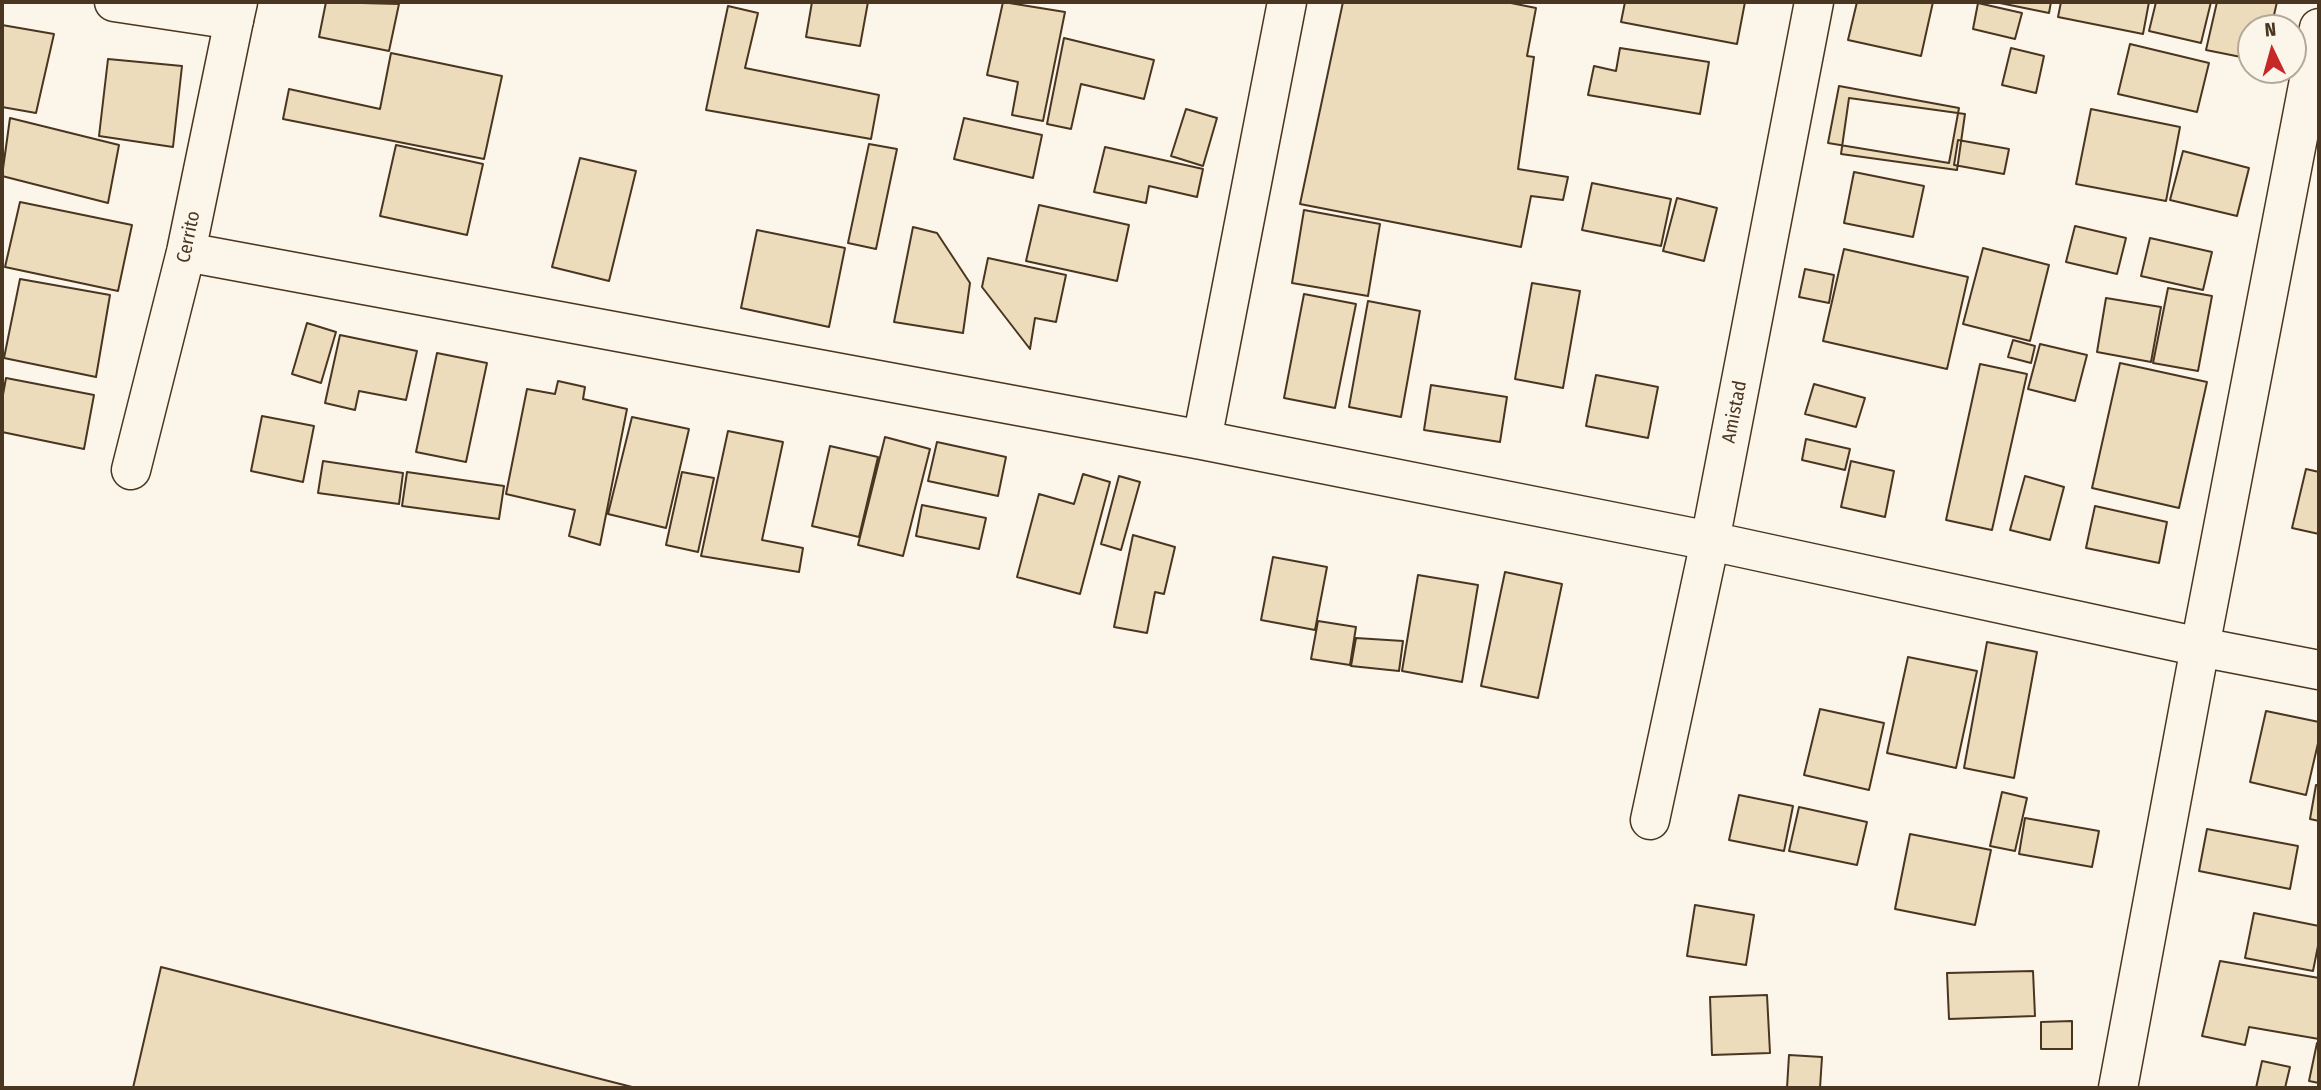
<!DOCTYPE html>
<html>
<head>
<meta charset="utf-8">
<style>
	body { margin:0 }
	#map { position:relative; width:2321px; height:1090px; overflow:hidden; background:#fbf6e9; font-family:"Fira Sans Condensed",sans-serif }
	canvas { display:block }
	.frame { position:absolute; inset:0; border:4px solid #4a3520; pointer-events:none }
	.north { position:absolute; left:2237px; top:14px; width:70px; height:70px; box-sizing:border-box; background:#fbf6e9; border:2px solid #b4a999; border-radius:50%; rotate:355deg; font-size:19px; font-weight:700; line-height:28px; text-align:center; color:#4a3520 }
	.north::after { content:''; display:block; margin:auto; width:24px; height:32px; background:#c62828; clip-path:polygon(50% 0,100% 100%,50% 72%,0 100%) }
</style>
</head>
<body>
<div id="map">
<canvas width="2321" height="1090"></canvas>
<div class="frame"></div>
<div class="north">N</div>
</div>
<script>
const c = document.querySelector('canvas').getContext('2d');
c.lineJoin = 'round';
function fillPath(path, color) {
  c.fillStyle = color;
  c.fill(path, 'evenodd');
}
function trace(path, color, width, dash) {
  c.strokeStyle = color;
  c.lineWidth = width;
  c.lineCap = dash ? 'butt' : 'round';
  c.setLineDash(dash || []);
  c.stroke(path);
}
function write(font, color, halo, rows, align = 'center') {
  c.font = font + ' "Fira Sans Condensed",sans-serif';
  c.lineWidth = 5;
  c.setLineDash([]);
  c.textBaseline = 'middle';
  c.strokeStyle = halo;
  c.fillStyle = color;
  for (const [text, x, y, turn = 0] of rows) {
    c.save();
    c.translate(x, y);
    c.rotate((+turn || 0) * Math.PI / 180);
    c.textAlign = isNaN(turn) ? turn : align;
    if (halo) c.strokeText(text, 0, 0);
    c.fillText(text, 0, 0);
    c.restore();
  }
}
const building = new Path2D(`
	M326,2L399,4L389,51L319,37Z
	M812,2H868L860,46L806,37Z
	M1003,2L1065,12L1043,121L1012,115L1018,82L987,75Z
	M1343,2H1506L1536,8L1527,56L1534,57L1518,169L1568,177L1563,200L1531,196L1521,247L1300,204Z
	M1625,2H1745L1737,44L1621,22Z
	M1857,2H1933L1921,56L1848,40Z
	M1995,2H2051L2049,13Z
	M2061,2H2149L2143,34L2058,17Z
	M2156,2H2211L2201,43L2149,31Z
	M2217,2H2277L2271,28H2251V59L2206,50Z
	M1978,3L2022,13L2015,39L1973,29Z
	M728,6L758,13L745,68L879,95L871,139L706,110Z
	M2,25L54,34L36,113L2,107Z
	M1064,38L1154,60L1144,99L1081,84L1071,129L1047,124Z
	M2130,44L2209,63L2197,112L2118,94Z
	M1620,48L1709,62L1700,114L1588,95L1594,66L1616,71Z
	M2011,48L2044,56L2036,93L2002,85Z
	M391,53L502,76L484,159L283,119L289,89L380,109Z
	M108,59L182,66L173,147L99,136Z
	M1839,86L1959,108L1949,163L1828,143Z
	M1849,98L1965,114L1957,170L1841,154Z
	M1186,109L1217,118L1203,166L1171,156Z
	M2091,109L2180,127L2166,201L2076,184Z
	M10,118L119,145L108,203L2,176Z
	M964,118L1042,135L1033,178L954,159Z
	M1958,140L2009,149L2004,174L1954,165Z
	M869,144L897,149L876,249L848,243Z
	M396,145L483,164L467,235L380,216Z
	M1105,147L1203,169L1197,197L1149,186L1146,203L1094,192Z
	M2183,151L2249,168L2237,216L2170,200Z
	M580,158L636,171L609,281L552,267Z
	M1854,172L1924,186L1913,237L1844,223Z
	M1592,183L1671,199L1661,246L1582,230Z
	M1677,198L1717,208L1704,261L1663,251Z
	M20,202L132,225L118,291L5,267Z
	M1039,205L1129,225L1117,281L1026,261Z
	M1304,210L1380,224L1368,296L1292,283Z
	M2075,226L2126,238L2117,274L2066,262Z
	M913,227L937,233L970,283L963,333L894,322Z
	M757,230L845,248L829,327L741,308Z
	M2150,238L2212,252L2203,290L2141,276Z
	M1983,248L2049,265L2030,341L1963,324Z
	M1844,249L1968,277L1947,369L1823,341Z
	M988,258L1066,275L1056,322L1035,318L1030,349L982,287Z
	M1805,269L1834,275L1829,303L1799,297Z
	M20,279L110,295L96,377L4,358Z
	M1532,283L1580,291L1563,388L1515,379Z
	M2168,288L2212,296L2198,371L2153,363Z
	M1304,294L1356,304L1335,408L1284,398Z
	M2106,298L2161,307L2151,362L2097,352Z
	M1368,301L1420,311L1401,417L1349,407Z
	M307,323L336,332L321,383L292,374Z
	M340,335L417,351L406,400L359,391L355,410L325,403Z
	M2013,340L2035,346L2031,363L2008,357Z
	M2040,344L2087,355L2075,401L2028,389Z
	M437,353L487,363L466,462L416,452Z
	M2120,363L2207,382L2179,508L2092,488Z
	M1980,364L2027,374L1992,530L1946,520Z
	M1596,375L1658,387L1648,438L1586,426Z
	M6,378L94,395L84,449L2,432V400Z
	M558,381L585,387L583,399L627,409L600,545L569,536L575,510L506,494L527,389L555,394Z
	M1814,384L1865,398L1856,427L1805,414Z
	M1431,385L1507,397L1500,442L1424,430Z
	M262,416L314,426L303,482L251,471Z
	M632,417L689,429L666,528L608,514Z
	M728,431L783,442L762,540L803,548L799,572L701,556Z
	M885,437L930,449L903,556L858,545Z
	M1806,439L1850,449L1845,470L1802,460Z
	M937,442L1006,457L998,496L928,481Z
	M830,446L878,457L859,537L812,526Z
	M323,461L403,473L399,504L318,493Z
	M1851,461L1894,471L1885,517L1841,507Z
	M2306,469L2319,472V534L2292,528Z
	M407,472L504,486L499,519L402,506Z
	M682,472L714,478L698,552L666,545Z
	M1083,474L1110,482L1080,594L1017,577L1039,494L1074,504Z
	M1119,476L1140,482L1121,550L1101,544Z
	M2025,476L2064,487L2050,540L2010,530Z
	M922,505L986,518L979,549L916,536Z
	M2095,506L2167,522L2159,563L2086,548Z
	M1133,535L1175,547L1164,594L1155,592L1147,633L1114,627Z
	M1273,557L1327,567L1315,630L1261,620Z
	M1505,572L1562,584L1538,698L1481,686Z
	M1418,575L1478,585L1462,682L1402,671Z
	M1318,621L1356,627L1350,665L1311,659Z
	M1356,638L1403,641L1399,671L1351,666Z
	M1987,642L2037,652L2014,778L1964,768Z
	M1908,657L1977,671L1956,768L1887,753Z
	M1820,709L1884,723L1869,790L1804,775Z
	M2266,711L2319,722V739L2306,795L2250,782Z
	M2316,785H2319V821L2310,819Z
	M2002,792L2027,798L2015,851L1990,846Z
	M1739,795L1793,806L1784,851L1729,840Z
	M1799,807L1867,822L1857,865L1789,851Z
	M2025,818L2099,831L2092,867L2019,854Z
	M2207,829L2298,846L2290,889L2199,871Z
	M1910,834L1991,850L1975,925L1895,909Z
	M1695,905L1754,915L1746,965L1687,956Z
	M2254,913L2319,926V941L2313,971L2245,958Z
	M2220,961L2319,978V1039L2249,1027L2245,1045L2202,1036Z
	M161,967L636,1088H133Z
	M2033,971L2035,1016L1949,1019L1947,973Z
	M1767,995L1770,1053L1712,1055L1710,997Z
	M2072,1021V1049H2041V1022Z
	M2317,1043H2319V1083L2309,1081Z
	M1789,1055L1822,1057L1820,1088H1787Z
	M2262,1061L2290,1067L2285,1088H2256Z`);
const minor = new Path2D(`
	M186,252L1202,440L1710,541L2200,647L2319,670
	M1202,440L1287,2
	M131,470L186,252L234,20
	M1650,820L1710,541L1814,2
	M2118,1088L2200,647L2319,28`);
const tertiary = new Path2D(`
	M114,2L234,20L238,2`);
const streetNames = [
	["Cerrito",189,237,-78],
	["Amistad",1735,412,-79]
];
fillPath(building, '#ecdcbc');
trace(building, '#4a3520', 2);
trace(minor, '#4a3520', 41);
trace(tertiary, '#4a3520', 41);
trace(minor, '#fbf6e9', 38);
trace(tertiary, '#fbf6e9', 38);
write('19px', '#4a3520', '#fbf6e9', streetNames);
</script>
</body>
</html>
